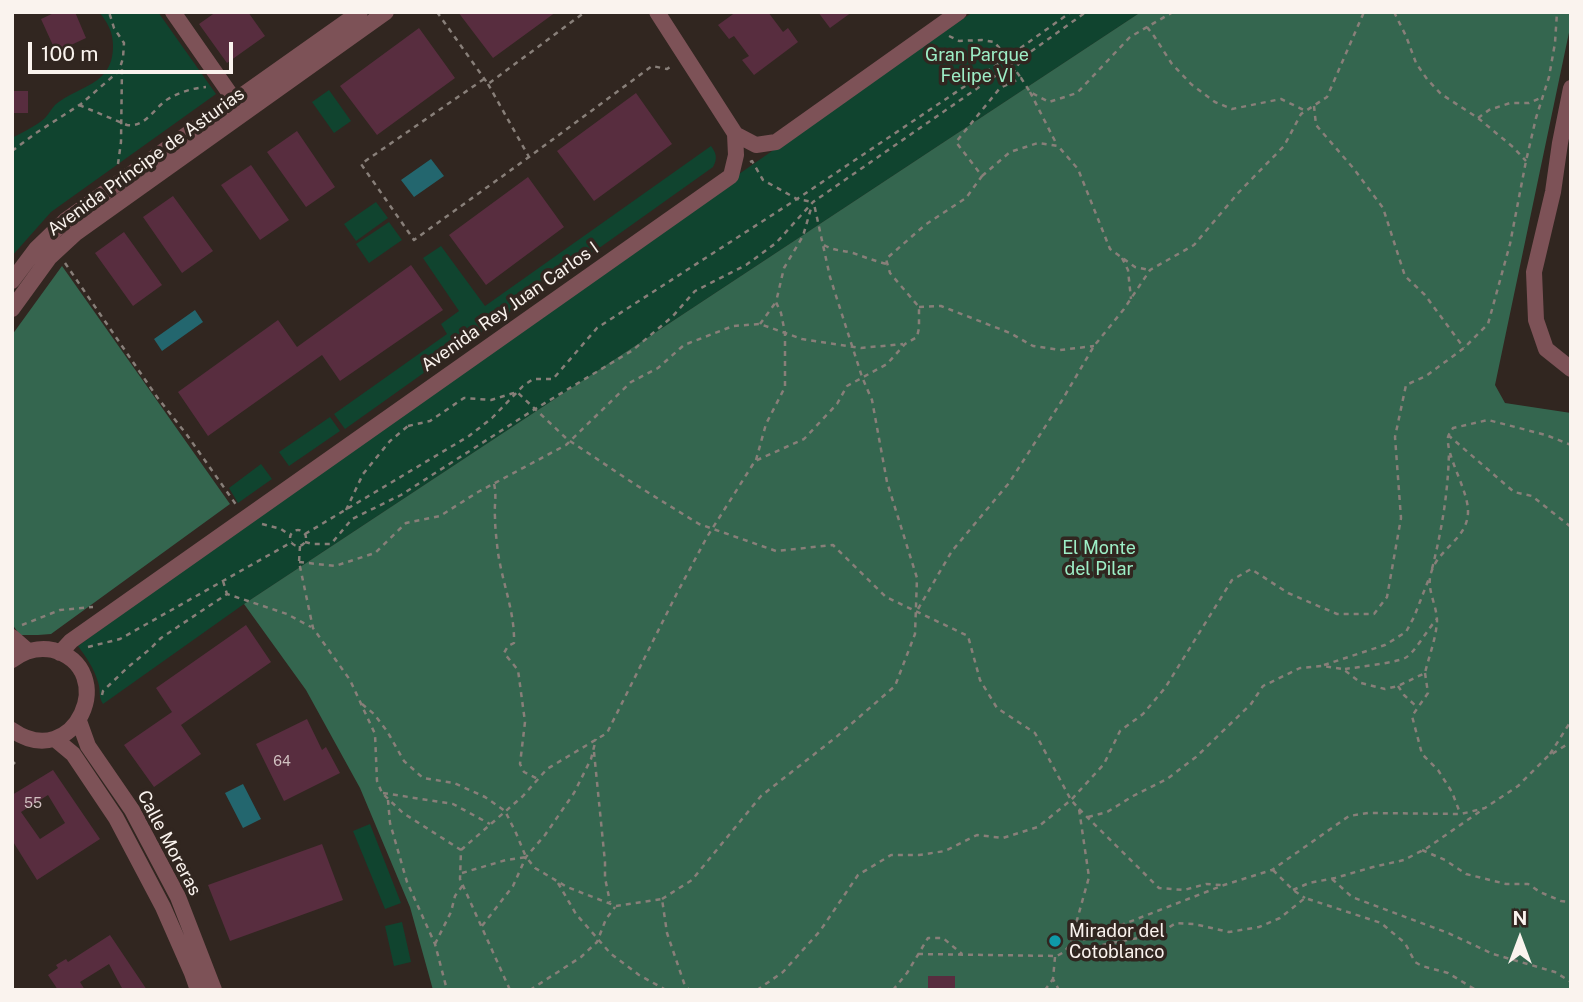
<!DOCTYPE html>
<html>
<head>
<meta charset="utf-8">
<style>
	body { margin:0 }
	#map { position:relative; width:1583px; height:1002px; overflow:hidden; background:#312620; font-family:"Public Sans",sans-serif }
	canvas { display:block }
	.frame { position:absolute; inset:0; border:14px solid #faf3ee; pointer-events:none }
	.north { position:absolute; left:1485px; top:904px; width:70px; height:70px; -webkit-text-stroke:5px #312620; paint-order:stroke; rotate:0deg; font-size:19px; font-weight:700; line-height:28px; text-align:center; color:#faf3ee }
	.north::after { content:''; display:block; margin:auto; width:24px; height:32px; background:#faf3ee; clip-path:polygon(50% 0,100% 100%,50% 72%,0 100%) }
	.scale { position:absolute; left:28px; top:42px; width:205px; height:32px; box-sizing:border-box; border:4px solid #faf3ee; border-top:0; padding-left:9px; font-size:21px; line-height:24px; white-space:nowrap; color:#faf3ee; -webkit-text-stroke:5px #312620; paint-order:stroke }
</style>
</head>
<body>
<div id="map">
<canvas width="1583" height="1002"></canvas>
<div class="frame"></div>
<div class="north">N</div>
<div class="scale">100 m</div>
</div>
<script>
const c = document.querySelector('canvas').getContext('2d');
c.lineJoin = 'round';
function fillPath(path, color) {
  c.fillStyle = color;
  c.fill(path, 'evenodd');
}
function trace(path, color, width, dash) {
  c.strokeStyle = color;
  c.lineWidth = width;
  c.lineCap = dash ? 'butt' : 'round';
  c.setLineDash(dash || []);
  c.stroke(path);
}
function write(font, color, halo, rows, align = 'center') {
  c.font = font + ' "Public Sans",sans-serif';
  c.lineWidth = 7;
  c.setLineDash([]);
  c.textBaseline = 'middle';
  c.strokeStyle = halo;
  c.fillStyle = color;
  for (const [text, x, y, turn = 0] of rows) {
    c.save();
    c.translate(x, y);
    c.rotate((+turn || 0) * Math.PI / 180);
    c.textAlign = isNaN(turn) ? turn : align;
    if (halo) c.strokeText(text, 0, 0);
    c.fillText(text, 0, 0);
    c.restore();
  }
}
const green = new Path2D(`
	M99,12H158L216,94L51,212L12,256V138C23,132 36,126 45,118C49,114 51,109 55,105C79,85 113,86 113,46C113,32 108,23 99,12Z
	M973,12H1141L244,604L103,704C98,697 101,690 98,682C94,668 86,657 78,646C373,430 672,219 973,12Z
	M329,90L351,121L334,133L312,102Z
	M711,146C716,153 718,158 713,167L345,429L334,414L447,334L441,324L459,311L423,258L441,246L485,306Z
	M376,202L388,218L356,241L344,224Z
	M389,222L402,240L369,263L356,244Z
	M330,417L340,431L289,466L279,452Z
	M261,464L272,479L238,503L229,488Z
	M370,824L401,903L385,909L353,831Z
	M402,922L411,962L394,966L385,926Z`);
const forest = new Path2D(`
	M1141,12H1571V23L1495,385L1505,403L1571,413V990H433L410,907L360,788L306,690L244,604Z
	M62,266L230,504L51,634L38,635H20L12,624V335Z`);
const water = new Path2D(`
	M431,159L444,176L414,197L401,180Z
	M195,310L203,322L162,351L154,339Z
	M243,784L261,819L243,828L225,793Z`);
const building = new Path2D(`
	M56,12H75L86,38L56,52L41,19Z
	M216,12H248L265,36L227,63L199,24Z
	M458,12H556L493,58Z
	M736,12H768L783,32L788,28L798,42L754,75L742,60L749,56L734,36L729,39L718,25Z
	M818,12H852L830,28Z
	M419,28L455,78L377,135L340,86Z
	M12,91H28V113H12Z
	M636,93L672,144L594,201L557,151Z
	M297,131L335,187L306,207L267,152Z
	M251,165L289,220L260,240L221,185Z
	M528,177L564,227L486,285L449,235Z
	M173,196L213,251L182,273L143,217Z
	M124,232L162,285L133,306L95,253Z
	M411,265L443,310L340,381L322,355L208,436L178,392L278,320L297,347Z
	M246,625L271,662L181,725L201,754L154,787L124,745L172,712L156,688Z
	M307,719L322,750L326,747L340,773L284,801L256,744Z
	M53,770L100,839L37,880L12,840V795ZM48,795L65,823L40,839L21,812Z
	M322,844L343,900L230,941L208,885Z
	M110,935L147,990H123L109,964L80,982L85,990H58L48,975L58,968L56,965L66,959L68,962Z
	M928,976H955V990H928Z`);
const path = new Path2D(`
	M437,12L488,84L585,12
	M1394,12L1406,36L1416,63L1427,79L1441,94L1478,118L1513,147L1526,161
	M1147,27L1154,36L1172,64L1191,84L1215,102L1232,109L1281,99L1306,111
	M949,36L959,41L982,40L994,42L1003,52
	M1000 58a6 6 0 1 1 12 0a6 6 0 1 1-12 0Z
	M1012,54L1071,12
	M1011,64L1021,78
	M484,79L361,164L414,240L529,157
	M488,84L529,157L652,66L667,69L670,67
	M1030,92L1057,145
	M79,105L127,125C145,128 154,108 168,99C180,92 193,88 206,87
	M1314,106L1316,125L1354,169L1383,208L1405,276L1425,295L1464,348
	M1478,118L1489,110L1510,103H1529L1543,97
	M12,151L36,133L81,104L119,71L123,58L124,43L114,28L109,12
	M750,162L752,161L763,180L797,199L813,202
	M118,164L121,142L122,67
	M982,176L1010,152L1038,143L1058,146L1078,169L1110,249L1135,267L1150,270
	M824,245C834,251 842,250 853,253C864,257 875,261 887,264
	M1122,258L1128,270L1131,299
	M65,263L157,397L187,435L237,506
	M919,307L941,306L1010,333L1033,346L1060,350L1094,346
	M760,324L776,302
	M408,426L430,421L464,398L491,400L517,392L567,439L636,485L699,524L776,551L833,545L886,597L968,636L980,680L997,708L1035,733L1071,800L1079,809L1089,877L1070,945
	M1448,435L1514,492L1532,496L1571,527
	M756,460L766,424L785,387V333L781,313L776,302L784,268L803,236L812,205
	M494,484C497,495 494,505 495,517C495,526 496,535 497,544C500,578 515,609 514,643L508,646L504,653L518,670L525,722L520,764L524,772L538,779
	M346,510L363,474L390,441L408,426
	M262,524L281,529L291,536
	M290 538a8 8 0 1 1 16 0a8 8 0 1 1-16 0Z
	M305,534L469,436L492,418L523,386L533,379H553L597,328L797,199L1001,62
	M305,542L313,544H331L352,519L401,495L535,409L633,350L673,316L695,291L746,265L776,243L813,202L998,74L1015,70L1022,58L1086,12
	M300,546L299,562L313,628L350,680L375,734L377,781L382,793L403,813L461,850L460,879L510,990
	M299,562L335,566L375,553L406,523L440,516L478,492L566,445L631,382L658,368L684,345L733,326L760,324L802,339L861,348L903,344
	M1432,569C1442,529 1448,493 1449,452
	M223,581L227,594
	M918,609L952,551L1009,483L1061,402L1094,346L1124,309L1150,270L1194,245L1239,192L1284,146L1301,114L1327,97L1364,12
	M22,625L60,610L93,607
	M88,647L120,639L292,542
	M1324,665L1385,645L1406,632L1414,617L1430,576
	M1345,669C1358,667 1395,663 1405,658C1415,653 1428,628 1437,619
	M1425,673L1428,693L1412,716L1422,754L1438,770L1452,792L1460,813
	M1398,686L1404,695L1417,707
	M102,695L103,691L127,668L150,649L161,638L227,594L287,614L311,627
	M362,704L374,714L387,731L404,761L423,778L454,783L485,797L505,811L516,833L526,857
	M594,752L605,862V878L610,902
	M1550,754L1571,721
	M12,761L15,764
	M383,793L453,804L490,824
	M388,800L390,823L407,882L435,944L447,990
	M1079,809L1159,888L1184,890L1206,884L1221,885
	M1088,817L1107,812L1133,796L1167,779L1196,757L1251,704L1263,686L1300,668L1322,666L1343,669L1361,683L1385,689L1398,686L1425,673C1429,656 1436,639 1437,621C1437,605 1426,589 1431,573C1438,548 1469,539 1468,510C1467,488 1446,456 1448,437C1449,433 1451,432 1453,428L1488,420L1546,435L1571,445
	M461,850L523,796L547,769L607,733L677,593L707,537L755,461L804,439L837,404L847,386L887,364L905,344L917,337L919,328V307L890,273L886,259L925,225L966,198L982,176L956,142L1000,88L1021,78L1030,92L1049,102L1077,93L1130,37L1173,12
	M1422,850L1445,860L1466,874L1506,884H1528L1540,892L1561,901L1571,902
	M1273,870L1293,890L1305,898
	M462,873L506,860L526,857L535,868L567,887L616,906L662,899L667,933L684,983L689,990
	M1332,879L1352,897L1448,933L1493,954L1555,972L1571,982
	M558,883L576,914L611,954L639,975L666,990
	M1293,890L1309,883L1335,878L1373,867L1404,860L1427,848L1482,810
	M662,899L692,880L761,796L835,738L895,686L915,634L917,578L887,482L872,400L862,377L830,277L814,204
	M482,926L513,886L526,857L545,835L574,793L591,759L596,739
	M435,944L451,912L455,896L463,885
	M1073,946L1087,948L1158,934L1176,923L1194,924L1229,932L1259,927L1280,918L1305,898L1381,923L1405,943L1415,962L1422,966L1448,973L1476,990
	M918,954L1057,956L1064,952L1070,945L1224,885L1272,870L1349,816L1368,813L1461,814L1485,808L1518,786L1547,757L1571,742
	M1055,957L1053,979L1059,990
	M530,990L581,957L597,942L606,919L615,907
	M757,990L783,972L820,931L858,875L891,855H919L945,851L977,835L1003,838L1038,827L1071,800L1104,764L1120,731L1143,714L1165,688L1232,580L1251,569L1288,593L1337,614H1374L1387,597L1401,518L1395,437L1406,385L1426,376L1464,348L1488,324L1510,244L1526,161L1536,118L1549,77L1555,43L1557,12
	M893,990L907,973L928,938H943L962,954
	M1045,990L1053,979`);
const minor = new Path2D(`
	M173,12L235,101
	M657,12L736,135
	M1571,88L1560,143L1553,192L1534,272L1536,320L1546,349L1571,369
	M735,134L756,145L776,142L959,12
	M12,281L36,249L66,220L360,12
	M12,309L49,258L76,233L386,12
	M12,637L28,651
	M60,653L71,641L731,176L736,155L735,134
	M12,660C24,651 39,647 53,650C121,669 75,774 12,730
	M79,721L88,746L132,810L178,897L214,990
	M55,739L73,754L116,818L163,907L192,973L198,990`);
const markers = [
	[1055,941,7,"#0f9aa8"]
];
const numberNames = [
	["64",282,762],
	["55",33,804]
];
const parkNames = [
	["Gran Parque",977,55],
	["Felipe VI",977,76],
	["El Monte",1099,548],
	["del Pilar",1099,569]
];
const streetNames = [
	["Avenida Príncipe de Asturias",146,162,-36],
	["Avenida Rey Juan Carlos I",510,307,-35],
	["Calle Moreras",169,843,62]
];
const poiNames = [
	["Mirador del",1069,931],
	["Cotoblanco",1069,952]
];
fillPath(green, '#10442f');
fillPath(forest, '#34664f');
fillPath(water, '#23666e');
fillPath(building, '#582d3f');
trace(path, '#887f79', 2.5, [5, 5]);
trace(minor, '#7d5257', 16);
for (const [x, y, r, color] of markers) {
  const dot = new Path2D();
  dot.arc(x, y, r, 0, 2 * Math.PI);
  c.fillStyle = color;
  c.fill(dot);
  trace(dot, '#312620', 2.5);
}
write('14px', '#d2c2c2', null, numberNames);
write('18px', '#9deec6', '#312620', parkNames);
write('18px', '#faf3ee', '#312620', streetNames);
write('18px', '#faf3ee', '#312620', poiNames, 'left');
</script>
</body>
</html>
